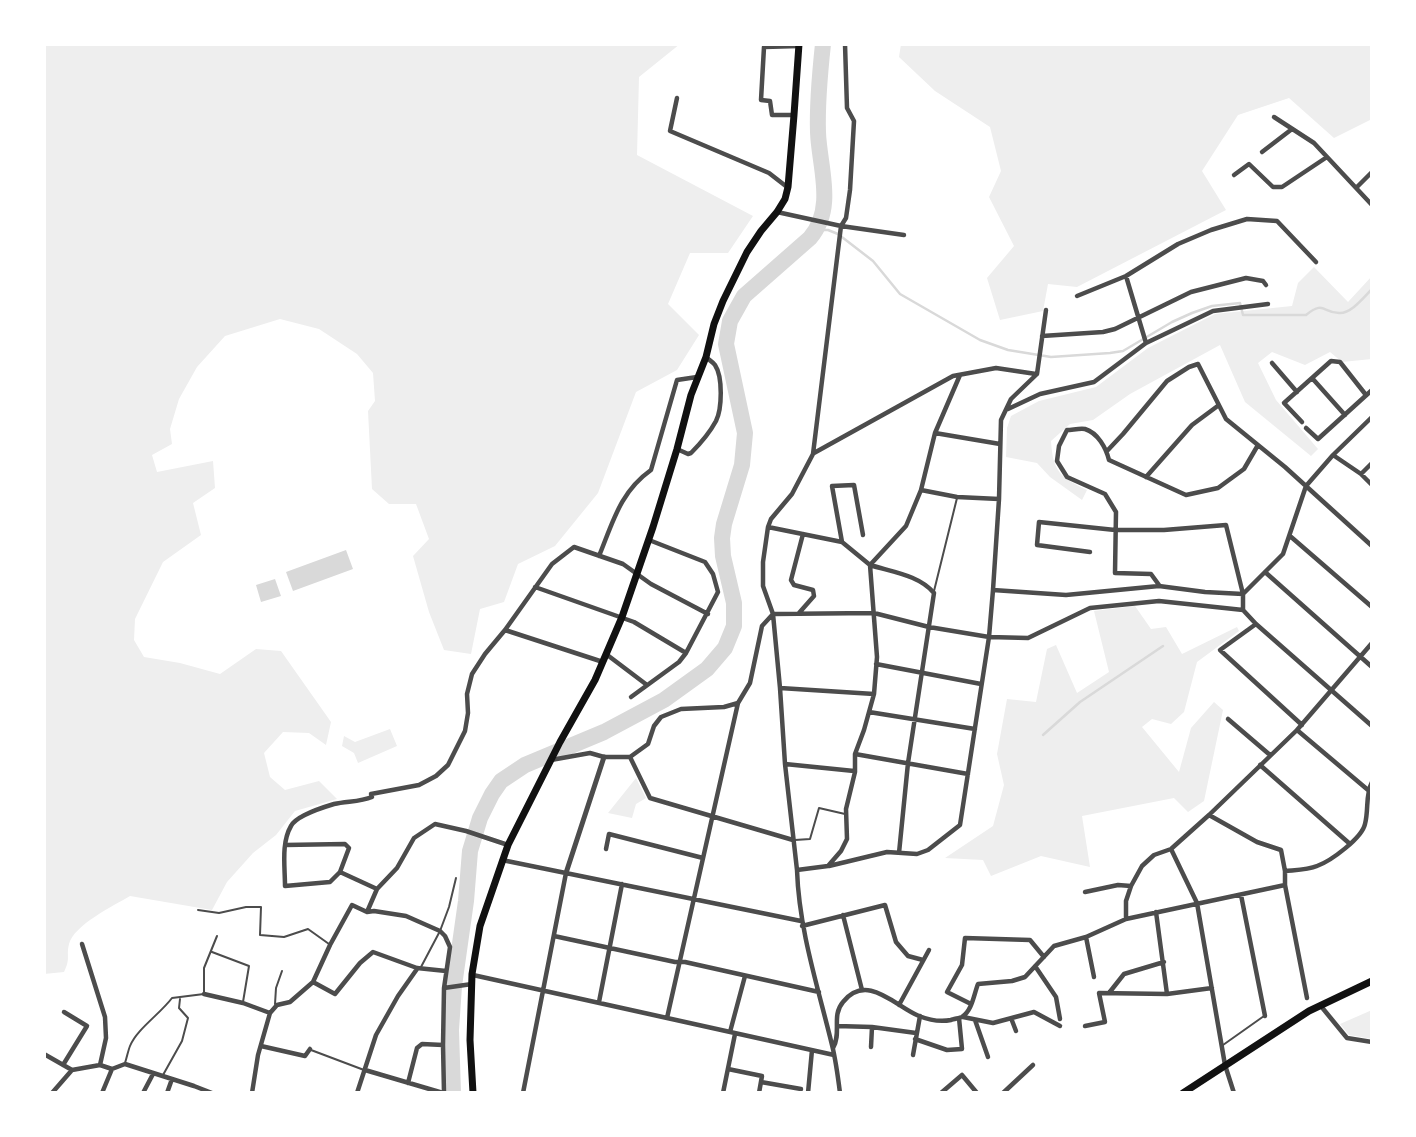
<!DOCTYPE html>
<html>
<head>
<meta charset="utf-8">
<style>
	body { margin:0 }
	#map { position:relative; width:1416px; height:1137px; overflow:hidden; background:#fff; font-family:"Golos Text",sans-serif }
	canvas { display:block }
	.frame { position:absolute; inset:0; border:46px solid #fff; pointer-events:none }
</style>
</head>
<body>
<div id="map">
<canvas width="1416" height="1137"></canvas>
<div class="frame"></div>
</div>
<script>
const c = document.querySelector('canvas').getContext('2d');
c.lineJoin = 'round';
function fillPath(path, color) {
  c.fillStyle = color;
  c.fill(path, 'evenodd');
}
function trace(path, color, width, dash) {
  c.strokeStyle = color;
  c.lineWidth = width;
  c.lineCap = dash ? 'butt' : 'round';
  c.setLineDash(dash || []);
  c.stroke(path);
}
const green = new Path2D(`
	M44,44H680L639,77L637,155L753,216L728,253H690L668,304L699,335L677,370L636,392L598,493L555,546L518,564L504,602L480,609L471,654L444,650L429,612L413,556L429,539L416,504H389L372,489L368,411L375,401L373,373L357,354L319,329L280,319L225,336L197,367L179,399L170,429L172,444L152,455L157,472L213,461L215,488L193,503L201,535L163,562L135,619L134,640L144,657L180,663L220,674L256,649L281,651L331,722L326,745L309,733L283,732L264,753L270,777L285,790L319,781L337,799L295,811L276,835L253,853L227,882L212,910L130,896C113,906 74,925 69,944C66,956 71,958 64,972L44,974Z
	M901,44H1372V119L1334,138L1289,98L1238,115L1202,171L1226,210L1077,287L1048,284L1043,311L1000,320L987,278L1014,246L989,197L1001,171L990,127L935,91L899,57Z
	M1314,267L1348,302L1372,276V359L1342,362L1330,352L1305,365L1272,352L1258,363L1276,400L1318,449L1311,456L1245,402L1220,345L1130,394L1093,420L1070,424L1051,441C1053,472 1060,477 1087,490L1082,500L1050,477L1037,463L1006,457L1007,428L1011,416L1039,401L1096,387L1148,348L1215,314L1292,306L1298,283Z
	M1135,606L1151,629L1166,627L1182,654L1237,627L1239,631L1197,662L1184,712L1171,724L1152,719L1142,727L1179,772L1191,728L1214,702L1223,710L1204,801L1188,812L1174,798L1082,816L1090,867L1041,856L991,876L983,860L945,858L993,826L1004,785L997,754L1007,699L1036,702L1047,649L1056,645L1077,693L1109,672L1094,611Z
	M390,729L397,746L358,763L354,753L342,746L344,736L355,742Z
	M636,778L646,798L636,804L632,818L608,813Z
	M1372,1010V1039L1349,1035L1340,1024Z`);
const water = new Path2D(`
	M346,550L353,569L293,591L286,572Z
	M275,579L281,596L261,602L256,585Z`);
const stream = new Path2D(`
	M817,230H828L838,234L873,261L900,294L980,340L1008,350L1051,357L1110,353L1123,351L1172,322L1192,313L1212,306L1240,303L1243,315H1306C1324,300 1323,313 1339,313C1351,314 1364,297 1372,289
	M1043,735L1080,702L1163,646`);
const river = new Path2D(`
	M453,1093L451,1030L454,986L466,901L470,851L480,818L492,794L501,781L525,765L604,732L664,700L707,669L725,648L734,626V603L723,556L722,538L724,524L742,465L745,433L726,344L730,321L744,296L810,238C836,208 819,166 818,132C817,103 820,72 823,44`);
const service = new Path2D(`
	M934,591L957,498
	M795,840L810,839L819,808L845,814
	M198,910L219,913L246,907H261L260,935L284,937L308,929L329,944
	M212,952L249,966L243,1002
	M421,967L440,931L449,907L456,878
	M275,1004L276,988L282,971
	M1223,1045L1264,1016
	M311,1050L364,1070
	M125,1063C127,1057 128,1051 130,1046C137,1029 160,1014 172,998L204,994V968L217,936
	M163,1075L182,1041L188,1018L179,1008L180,999`);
const minor = new Path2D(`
	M677,98L670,131L769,173L787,187
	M794,115H772L770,101L761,100L764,47L799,46
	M1274,117L1314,143L1372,205
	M1262,152L1292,129
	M1234,175L1249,164L1273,187H1282L1327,157
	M1356,188L1372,172
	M777,212L841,226L904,235
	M1126,276L1146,343
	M1077,296L1126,276L1178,244L1211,230L1247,219L1277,221L1316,262
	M1042,336L1103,332L1115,329L1191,292L1246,278L1263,281L1266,285
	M1272,363L1297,392
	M1037,374L1046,310
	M1312,378L1345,415
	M1008,409L1040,394L1094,382L1146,343L1213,311L1268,304
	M1302,422L1284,403L1331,361L1340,362L1366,395
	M1306,428L1318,439L1372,390
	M935,433L1000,444
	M677,449L688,454L691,453C700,444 710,432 716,421C722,409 723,377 715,365C713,362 709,360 706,357
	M1107,451L1123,434L1167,381L1189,367L1198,364L1226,419L1285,467L1372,546
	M814,453L953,376L996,368L1036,374
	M1333,455L1361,474L1372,485
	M1361,474L1372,463
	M1146,477L1192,425L1219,405
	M921,490L957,497L999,499
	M768,527L842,542L870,565L877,657L874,694L864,730L855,754V772L846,809L847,839L841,851L828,866L797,870C799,930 818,987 832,1045C836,1061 838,1077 840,1093
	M1290,536L1372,607
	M842,542L832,486L854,485L863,535
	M1090,552L1037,545L1039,522L1115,530H1164L1226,525L1243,594V610
	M599,556C613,522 620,492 651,470L677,380L697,377
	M1265,572L1372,667
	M1159,585L1151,574L1115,573L1116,512L1105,494L1067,477L1057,461L1059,446L1067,430C1072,430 1080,428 1085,429C1098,433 1106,448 1109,460L1186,495L1218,488L1244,469L1258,445
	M535,587L634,622L686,653
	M993,590L1066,595L1159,586L1205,592L1243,594L1283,554L1306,486L1333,455L1372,417
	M799,613L814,596L813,590L794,585L791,580L803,534
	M773,614L874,613L929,627L989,637L1028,638L1090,608L1159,601L1243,610L1256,624L1372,726
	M1256,624L1220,650L1302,725
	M505,630L603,662
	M606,654L647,685
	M876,664L981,684
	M780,688L874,694
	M631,697L679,662L686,653L718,592L713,574L705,562L649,540
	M869,712L975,729
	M1228,719L1270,755
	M1297,730L1368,790
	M855,754L968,774
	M630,757L650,798L793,840
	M551,760L590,753L604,757H630L648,744L654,726L661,717L681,709L724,707L738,703L750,683L762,626L773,614
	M785,764L854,771
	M1260,765L1350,844
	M1209,815L1257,842L1281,850L1285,871V885L1307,998
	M285,845L345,844L349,848L340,872L330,882L285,886C285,867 281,843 291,826C296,816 324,807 334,804C347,801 360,802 372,797L371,794L419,785L436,776L448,765L465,731L468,713L467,694L472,674L485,654L505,630L552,564L574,547L623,564L651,584L708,614
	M606,849L609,834L703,858
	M1171,849L1197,903L1225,1065L1234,1093
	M899,853L908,763L934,593C919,575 892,572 870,565L906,526L921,490L935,433L960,375
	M502,860L801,921
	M829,866L887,852L917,854L928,850L960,825L989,637L993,590L999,499L1001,420L1011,399L1037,374
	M797,870L785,764L780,688L773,614L763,586V562L768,527L771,519L792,494L813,454L841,226L846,218L850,190L854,121L847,108L845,44
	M1285,871C1295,870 1308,870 1317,866C1331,861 1362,838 1365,824C1369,809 1365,795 1372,782
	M340,872L377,889
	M1085,892L1118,885L1131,886
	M1241,895L1265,1016
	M367,912L377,889L397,868L414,838L435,824L466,831L508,845
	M1156,912L1167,994
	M843,915L862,990
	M1126,919V901L1131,886L1142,866L1154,855L1171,849L1209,815L1297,730L1372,643
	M802,926L885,905L896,942L908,956L923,960
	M554,936L675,962H685L819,992
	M1086,937L1094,977
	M82,944L105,1017L106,1038L100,1065
	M1035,966L1056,997L1060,1019
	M473,975L834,1055
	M313,982L335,994L360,963L373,952L417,968L446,971
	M444,988L472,984
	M1109,993L1124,974L1164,962
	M204,994L243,1003L270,1013
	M599,1002L622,884
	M971,1004L947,992L962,965L965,938L1030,940L1044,957
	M899,1005L929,950
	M1320,1005L1347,1038L1372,1042
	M963,1017L993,1023L1034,1012L1060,1026
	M667,1018L738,703
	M1011,1018L1016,1031
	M975,1020L988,1057
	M837,1026L872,1027L916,1033
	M1085,1026L1105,1022L1099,993L1167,994L1212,988
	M730,1032L745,976
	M915,1039L947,1050L962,1049L959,1018
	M261,1046L305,1056L310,1049
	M871,1047L872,1027
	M833,1048C842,1033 831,1016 843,1002C867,972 896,1007 919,1016C929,1020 941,1022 951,1020C953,1019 960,1018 962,1017C972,1011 974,994 978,984L1012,981L1025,977L1054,946L1086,937L1126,919L1285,885
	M44,1054L72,1070L100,1065L112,1069L125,1064L194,1086L212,1093
	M913,1055L920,1016
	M63,1065L87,1026L64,1012
	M728,1069L762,1076L759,1093
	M365,1070L443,1093
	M761,1082L801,1089
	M408,1083L417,1048L422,1044L443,1045
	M52,1093L72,1070
	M102,1093L112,1069
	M143,1093L153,1074
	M167,1093L172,1079
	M252,1093L258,1055L270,1013L277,1005L290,1002L313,982L330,945L352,905L367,912L374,911L406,916L440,931L445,936L450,947L444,988L443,1045L444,1093
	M357,1093L376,1035L398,996L417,969
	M523,1093L566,873
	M723,1093L735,1034
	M808,1093L812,1050
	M941,1093L962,1075L977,1093
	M1003,1093L1033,1065`);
const tertiary = new Path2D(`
	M566,873L604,757`);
const primary = new Path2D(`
	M473,1093L470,1040L472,974L480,926L508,845L560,742L595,680L622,617L653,527L677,449L691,395L706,357L714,324L723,301L747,252L761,231L777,212L785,199L788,187L794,115L799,44
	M1183,1093L1309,1011L1372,981`);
fillPath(green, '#eee');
fillPath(water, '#d9d9d9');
trace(stream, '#d9d9d9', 2.5);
trace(river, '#d9d9d9', 16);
trace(service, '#4c4c4c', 2);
trace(minor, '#4c4c4c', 4.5);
trace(tertiary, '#4c4c4c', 5);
trace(primary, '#111', 7);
</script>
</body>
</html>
